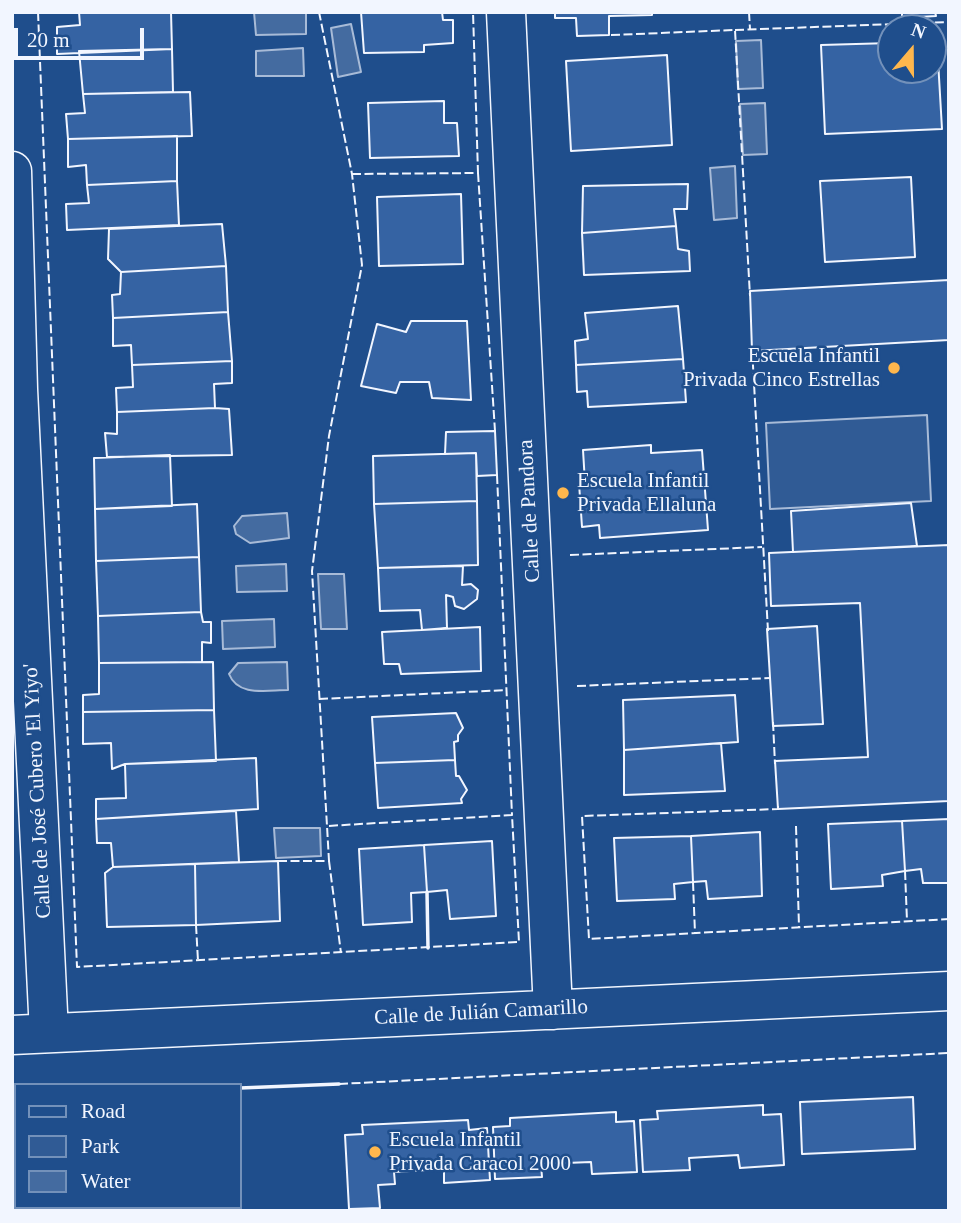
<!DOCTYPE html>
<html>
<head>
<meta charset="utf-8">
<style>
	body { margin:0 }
	#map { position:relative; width:961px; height:1223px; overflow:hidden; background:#1f4e8c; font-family:Georgia,serif }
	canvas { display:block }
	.frame { position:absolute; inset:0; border:14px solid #f2f6ff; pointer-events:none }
	.legend { position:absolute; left:14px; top:1083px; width:228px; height:126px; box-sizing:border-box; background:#1f4e8c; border:2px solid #7391ba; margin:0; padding:9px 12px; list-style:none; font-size:21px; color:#f2f6ff }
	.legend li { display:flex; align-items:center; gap:14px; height:35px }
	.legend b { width:35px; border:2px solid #7391ba }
	.north { position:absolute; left:877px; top:14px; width:70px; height:70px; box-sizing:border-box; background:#1f4e8c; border:2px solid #7391ba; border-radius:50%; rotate:20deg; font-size:19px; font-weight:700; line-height:28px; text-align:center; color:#f2f6ff }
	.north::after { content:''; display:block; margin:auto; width:24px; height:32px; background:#ffb74d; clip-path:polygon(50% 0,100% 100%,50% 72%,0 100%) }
	.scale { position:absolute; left:14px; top:28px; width:130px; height:32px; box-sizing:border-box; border:4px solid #f2f6ff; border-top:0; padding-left:9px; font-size:21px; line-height:24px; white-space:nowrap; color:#f2f6ff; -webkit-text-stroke:5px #1f4e8c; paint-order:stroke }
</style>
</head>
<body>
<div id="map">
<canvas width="961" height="1223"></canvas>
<div class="frame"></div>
<ul class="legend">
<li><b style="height:9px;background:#1f4e8c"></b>Road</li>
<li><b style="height:19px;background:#305b95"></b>Park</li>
<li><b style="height:19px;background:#446ba0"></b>Water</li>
</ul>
<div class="north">N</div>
<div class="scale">20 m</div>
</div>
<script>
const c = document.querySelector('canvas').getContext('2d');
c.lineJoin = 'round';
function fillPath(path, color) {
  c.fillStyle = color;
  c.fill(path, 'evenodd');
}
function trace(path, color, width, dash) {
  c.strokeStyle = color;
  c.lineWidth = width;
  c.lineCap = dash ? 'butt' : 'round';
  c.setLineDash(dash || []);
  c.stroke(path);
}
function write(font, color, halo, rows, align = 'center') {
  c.font = font + ' Georgia,serif';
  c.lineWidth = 5;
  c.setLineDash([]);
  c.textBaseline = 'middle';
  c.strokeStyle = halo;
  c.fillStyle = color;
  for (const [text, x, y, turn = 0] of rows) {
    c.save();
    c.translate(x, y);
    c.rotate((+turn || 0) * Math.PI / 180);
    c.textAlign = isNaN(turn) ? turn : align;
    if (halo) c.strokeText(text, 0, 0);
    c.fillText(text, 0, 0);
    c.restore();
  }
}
const green = new Path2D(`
	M927,415L931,501L770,509L766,423Z`);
const water = new Path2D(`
	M254,12H306V34L256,35Z
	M351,24L361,72L338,77L331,28Z
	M761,40L763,88L738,89L736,41Z
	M303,48L304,76H256V51Z
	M765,103L767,154L743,155L740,104Z
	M735,166L737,218L714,220L710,168Z
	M287,513L289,538L250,543L236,534L234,526L242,516Z
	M286,564L287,591L237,592L236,566Z
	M318,574H344L347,629H321Z
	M274,619L275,647L223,649L222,621Z
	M287,662L288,690C267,690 238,697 229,674L238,663Z
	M274,828H320L321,856L276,858Z`);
const building = new Path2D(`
	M79,12H171L172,49L57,54V27L80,25Z
	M361,12H442L443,20H453V43L424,45V52L364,53Z
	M555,12H652V15L609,16V35L577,36L576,18H555Z
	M902,12H935L936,16L902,18Z
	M891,43V70H933V60H938L942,129L825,134L821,45Z
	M172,49L173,92L83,94L79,51Z
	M667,55L672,145L571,151L566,61Z
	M190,92L192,136L68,139L66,114L85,113L83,94Z
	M444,101V123H457L459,156L370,158L368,103Z
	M177,136V181L87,185L86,165L68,167V139Z
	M911,177L915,257L825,262L820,181Z
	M177,181L179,225L67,230L66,204L89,203L87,185Z
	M688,184L687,209H674L676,226L582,233L583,186Z
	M461,194L463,264L379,266L377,197Z
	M222,224L226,266L121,272L108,259L109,229Z
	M676,226L678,249L689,251L690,271L584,275L582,233Z
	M226,266L228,312L113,318L112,295L120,294L121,272Z
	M949,280V340L752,351L750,291Z
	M678,306L683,359L576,365L575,341L588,339L585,313Z
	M228,312L232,361L132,365L131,345L113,346V318Z
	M411,321H467L471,400L432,398L429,382H400L396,393L361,386L377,324L406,332Z
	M683,359L686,402L588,407L587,391L577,392L576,365Z
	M232,361V383L214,384L215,408L117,412L116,388L133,387L132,365Z
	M215,408L229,409L232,455L107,457L105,433L117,434V412Z
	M495,431L497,475L477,476L476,453L445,454L446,432Z
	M651,445V453L702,450L708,530L600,538L599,525L582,527L579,483H585L583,450Z
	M476,453L477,501L374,504L373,456Z
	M170,455L172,506L95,509L94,458Z
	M477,501L478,565L378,568L374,504Z
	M911,503L917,546L793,552L791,511Z
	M197,504L199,557L96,561L95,509Z
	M949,545V801L778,809L775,761L868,757L860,603L771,606L769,553Z
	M199,557L201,612L98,616L96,561Z
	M463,566L462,585L471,584L478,590L477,599L464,609L455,606L453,597L446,595L447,628L422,630L420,610L380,611L378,568Z
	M201,612L203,622H211V643L202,642V662L99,663L98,616Z
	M817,626L823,724L773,726L767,629Z
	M480,627L481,671L401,674L399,664H384L382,632Z
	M213,662L214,710L83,712V695L99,694V663Z
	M735,695L738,742L624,750L623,700Z
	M214,710L216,761L125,764L112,769L111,743L83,744V712Z
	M456,713L463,728L458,735V741L454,742L455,760L375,763L372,717Z
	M721,743L725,791L624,795V750Z
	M256,758L258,809L96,819V799L126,798L125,764Z
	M455,760L456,776H459L467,790L461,799L462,803L378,808L375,763Z
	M236,811L239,862L113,867L111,843H97L96,819Z
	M949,819V883H923L921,869L905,871L902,821Z
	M902,821L905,871L882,875L883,886L831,889L828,824Z
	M760,832L762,896L708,899L706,881L693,882L691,836Z
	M691,836L693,882L674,884L675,899L617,901L614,838Z
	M492,841L496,916L450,919L447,890L427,892L424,845Z
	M424,845L427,892L411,893L412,922L363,925L359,849Z
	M278,861L280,921L196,925L195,864Z
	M195,864L196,925L107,927L105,873L113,867Z
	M913,1097L915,1149L802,1154L800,1102Z
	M763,1105V1115L781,1114L784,1165L740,1168L738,1155L689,1158L690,1170L643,1172L640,1120L658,1119L657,1111Z
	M616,1112V1122L634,1121L637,1172L592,1174L591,1162L541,1164L542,1177L495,1179L493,1127L510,1126V1118Z
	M468,1120L469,1130L487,1128L490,1180L444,1183V1169L394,1172L395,1184L378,1185L380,1208L349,1209L345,1135L363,1134L362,1125Z`);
const street = new Path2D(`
	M506,12L553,1010
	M12,171L18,389L49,1033
	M12,1035L949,991`);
const fence = new Path2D(`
	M38,12L77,967L519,942L512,815L327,826L312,571L329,436L362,265L352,174L319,12
	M749,12L750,29
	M735,30L949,22
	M611,35L735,30L750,296
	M478,173L495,431
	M352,174L478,173L473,12
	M752,348L768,631
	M497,475L512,815
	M570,555L762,547
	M577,686L770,678
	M319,699L507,690
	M773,722L775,764
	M778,806V809L582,816L589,939L949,919
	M796,826L799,927
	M278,861H329L327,826
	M329,861L341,953
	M905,871L907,921
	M693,882L695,933
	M196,925L198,961
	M339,1084L949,1053`);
const wall = new Path2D(`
	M427,892L428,948
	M240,1088L339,1084
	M12,1100H16`);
const markers = [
	[894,368,7,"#ffb74d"],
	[563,493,7,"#ffb74d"],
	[375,1152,7,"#ffb74d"]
];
const poiNames = [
	["Escuela Infantil",880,356,"right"],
	["Privada Cinco Estrellas",880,380,"right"],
	["Escuela Infantil",577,481],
	["Privada Ellaluna",577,505],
	["Escuela Infantil",389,1140],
	["Privada Caracol 2000",389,1164]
];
const streetNames = [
	["Calle de Pandora",530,511,-93],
	["Calle de José Cubero 'El Yiyo'",38,791,-93],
	["Calle de Julián Camarillo",481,1013,-3]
];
fillPath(green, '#305b95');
trace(green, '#a8bbd7', 2);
fillPath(water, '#446ba0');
trace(water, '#a8bbd7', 2);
fillPath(building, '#3563a3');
trace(building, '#f2f6ff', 2);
trace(street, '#f2f6ff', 41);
trace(street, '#1f4e8c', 38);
trace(fence, '#f2f6ff', 2, [9, 3.5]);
trace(wall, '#f2f6ff', 3.5);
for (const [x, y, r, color] of markers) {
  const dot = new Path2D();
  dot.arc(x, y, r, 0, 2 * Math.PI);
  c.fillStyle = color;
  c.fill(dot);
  trace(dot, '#1f4e8c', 2.5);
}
write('21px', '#f2f6ff', '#1f4e8c', poiNames, 'left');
write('21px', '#f2f6ff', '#1f4e8c', streetNames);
</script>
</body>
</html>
